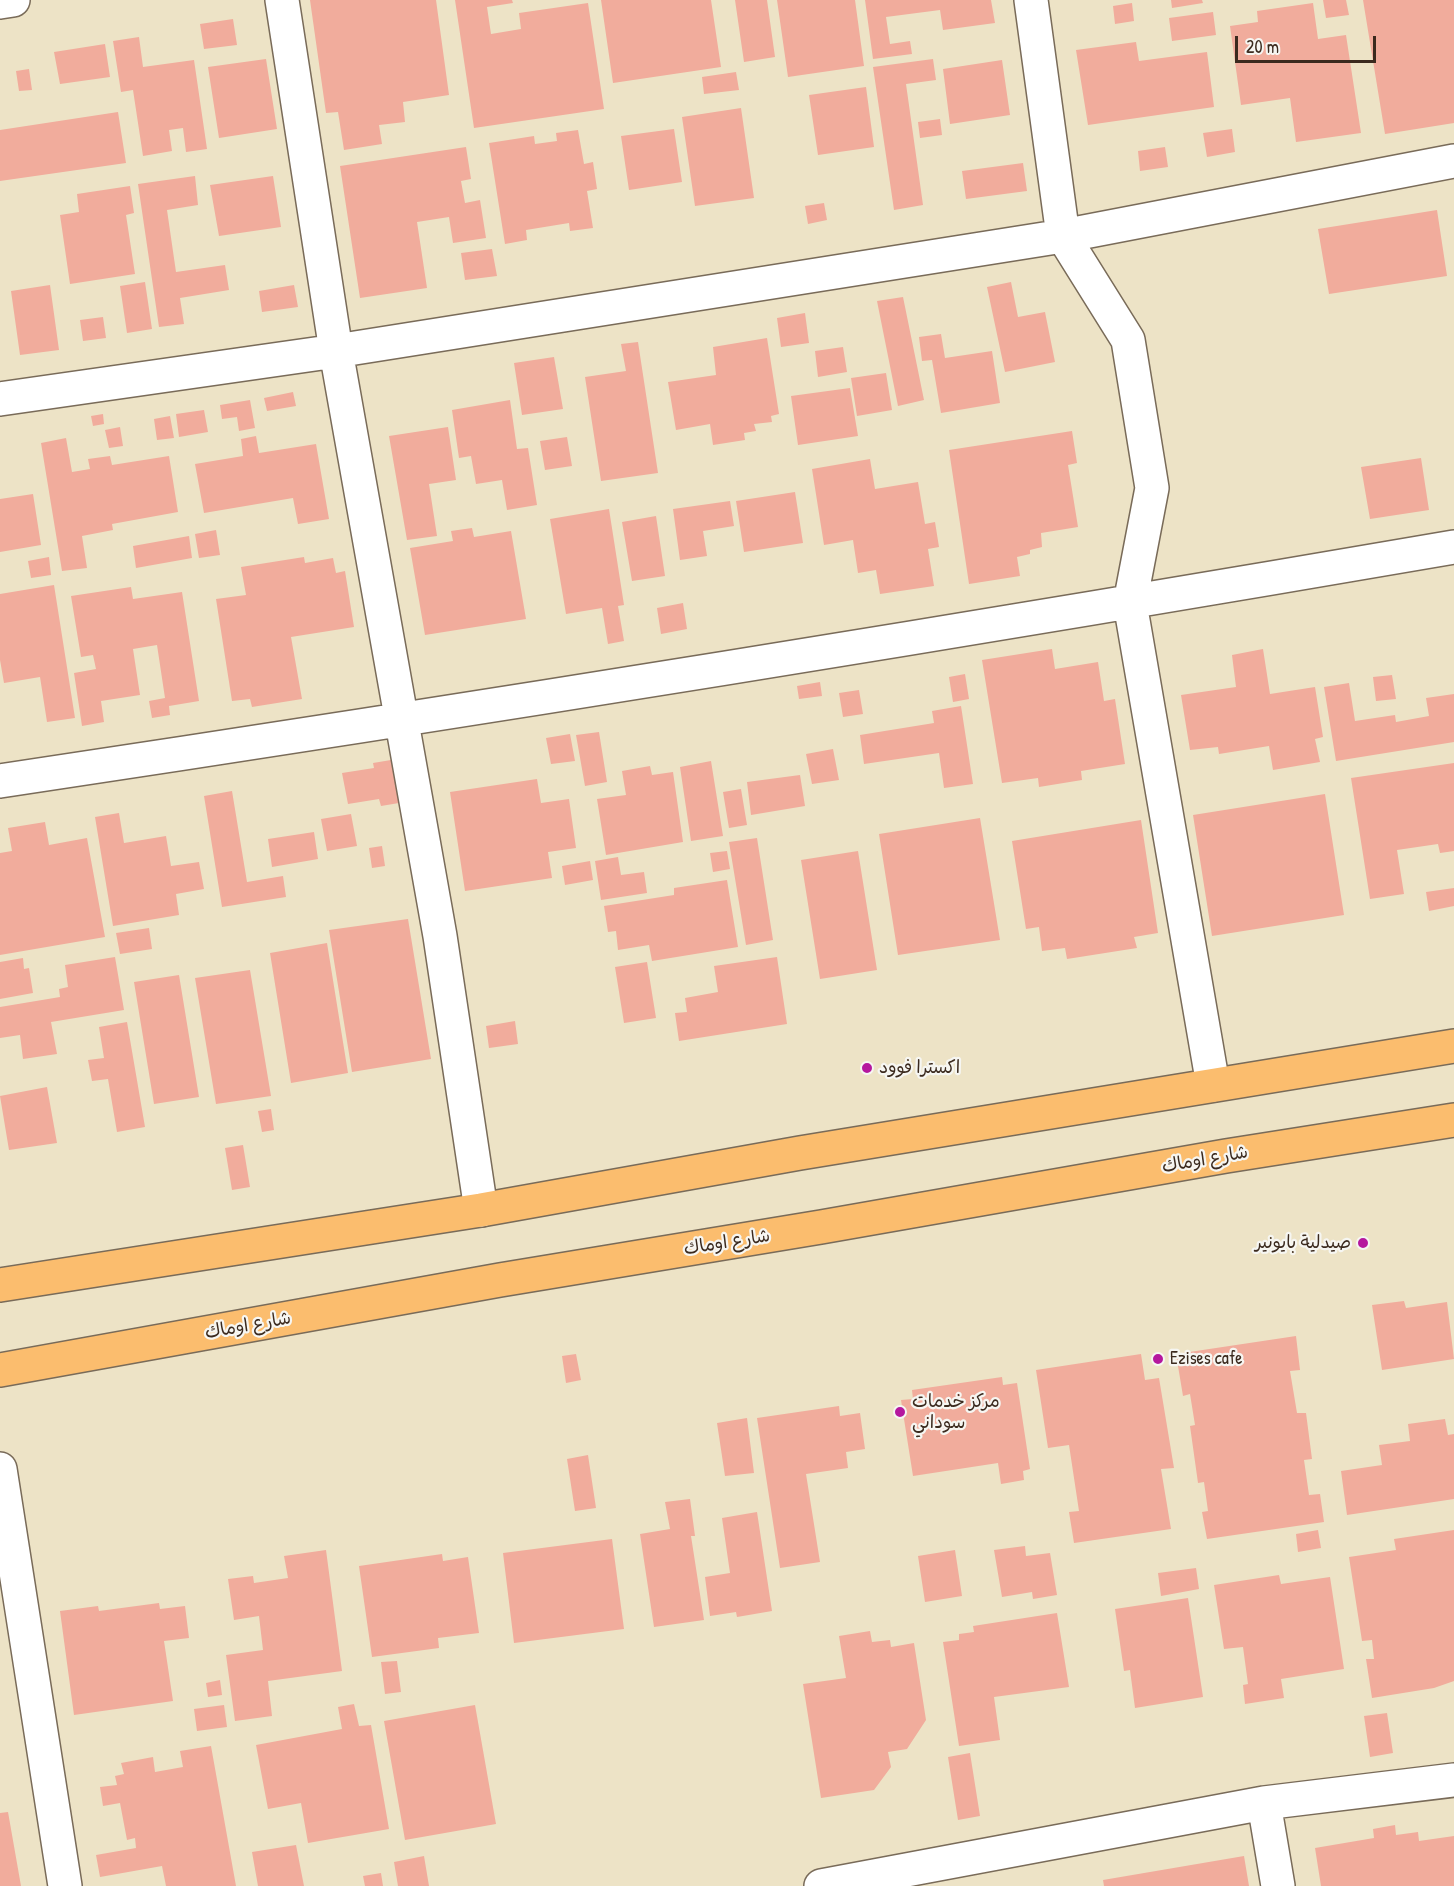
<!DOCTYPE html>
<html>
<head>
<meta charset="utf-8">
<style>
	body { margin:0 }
	#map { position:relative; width:1454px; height:1886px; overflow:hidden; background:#ede3c6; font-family:"Patrick Hand",sans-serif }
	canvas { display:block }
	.scale { position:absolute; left:1235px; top:36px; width:141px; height:27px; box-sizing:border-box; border:3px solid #3b2a1e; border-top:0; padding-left:8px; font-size:18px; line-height:21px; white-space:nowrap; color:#3b2a1e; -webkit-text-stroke:4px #f6f6f2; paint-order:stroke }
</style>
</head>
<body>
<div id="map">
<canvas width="1454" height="1886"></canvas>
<div class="scale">20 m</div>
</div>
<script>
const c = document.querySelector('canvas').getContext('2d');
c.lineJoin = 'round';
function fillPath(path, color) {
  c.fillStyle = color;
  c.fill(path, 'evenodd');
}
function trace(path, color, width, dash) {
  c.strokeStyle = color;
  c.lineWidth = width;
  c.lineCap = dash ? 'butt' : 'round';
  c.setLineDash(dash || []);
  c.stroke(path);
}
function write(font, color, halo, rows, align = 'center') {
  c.font = font + ' "Patrick Hand","Playpen Sans Arabic",sans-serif';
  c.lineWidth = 4.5;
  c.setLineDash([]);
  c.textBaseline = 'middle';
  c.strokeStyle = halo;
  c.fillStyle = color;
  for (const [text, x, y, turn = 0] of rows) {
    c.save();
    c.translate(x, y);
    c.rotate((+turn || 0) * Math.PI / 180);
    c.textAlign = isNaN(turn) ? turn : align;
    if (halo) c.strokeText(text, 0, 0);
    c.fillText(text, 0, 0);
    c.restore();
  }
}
const building = new Path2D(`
	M310,0H436L449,95L403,102L405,122L379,125L382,144L344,150L338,112L326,113Z
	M455,0H512L513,3L487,7L491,34L521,29L519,13L588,3L604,109L474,128Z
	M601,0H711L721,67L613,83Z
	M735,0H767L775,57L744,62Z
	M777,0H855L864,66L788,77Z
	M865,0H991L995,23L943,30L940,10L886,17L890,44L910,41L912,54L873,59Z
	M1171,0H1202L1203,3L1172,8Z
	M1323,0H1346L1349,15L1326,18Z
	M1363,0H1454V123L1385,134Z
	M1132,3L1134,21L1115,24L1113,6Z
	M1313,3L1318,39L1346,35L1361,133L1296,142L1290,98L1241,105L1230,26L1258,22L1257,11Z
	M1213,12L1216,35L1172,41L1169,18Z
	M233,19L237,45L204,49L200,24Z
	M139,37L143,67L194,60L207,149L186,152L183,128L169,130L172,151L143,156L133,90L121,92L113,41Z
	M1136,42L1139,61L1207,52L1214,107L1088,125L1076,50Z
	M105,44L110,77L60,84L54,52Z
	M266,59L277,129L219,138L208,67Z
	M933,59L936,80L906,84L923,205L894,210L873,67Z
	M1002,60L1010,115L950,124L943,69Z
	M29,69L32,90L19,91L16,71Z
	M736,72L739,90L704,94L702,77Z
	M866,87L874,147L818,155L809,95Z
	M741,108L754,198L695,206L682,117Z
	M118,112L126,163L0,181V130Z
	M940,119L942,135L920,138L918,122Z
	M674,129L682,182L629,190L621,136Z
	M1232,129L1235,152L1207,157L1203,133Z
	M578,130L584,164L593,162L597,189L587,191L593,228L570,231L569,223L526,230L527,240L505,244L489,143L534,136L535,144L557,141L556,133Z
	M466,147L471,179L461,181L465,203L480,200L486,238L453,243L449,217L417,222L427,288L360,298L340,166Z
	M1165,147L1168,167L1140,171L1138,151Z
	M1023,163L1027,191L966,199L962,171Z
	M195,176L198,205L167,210L176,272L225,265L229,290L180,298L184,324L159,327L138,184Z
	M273,176L281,227L219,236L210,185Z
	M130,186L134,213L126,215L135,274L70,284L60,215L79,212L77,194Z
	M824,203L827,220L808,224L805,206Z
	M1437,210L1447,276L1329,294L1318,229Z
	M492,249L497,276L465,280L461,253Z
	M145,282L152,329L127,333L120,286Z
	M1011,282L1018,317L1045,312L1055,362L1005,372L987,287Z
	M50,285L59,350L20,355L11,291Z
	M294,285L298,307L262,312L259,291Z
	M903,297L924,400L898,406L877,301Z
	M805,313L809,343L781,347L777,318Z
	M103,317L106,338L83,341L80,320Z
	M941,334L945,358L992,351L1000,403L941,413L932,360L922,361L919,337Z
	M767,338L779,414L771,416L772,422L754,424L756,431L744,433L745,440L713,445L710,424L676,430L668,382L716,375L713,347Z
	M638,342L658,473L601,481L585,377L626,371L621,344Z
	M843,347L847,372L818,377L815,351Z
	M554,357L563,409L522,415L514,363Z
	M886,373L892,410L857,416L851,378Z
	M850,388L858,436L798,445L791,396Z
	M293,392L296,406L267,411L264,398Z
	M250,400L255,428L239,431L237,417L222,419L220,405Z
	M510,400L517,449L528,448L537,505L507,510L502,480L476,484L471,456L459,458L452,410Z
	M204,410L208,432L179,437L176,414Z
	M103,414L104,424L93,426L91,416Z
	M170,416L174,438L157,440L154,419Z
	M120,427L123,446L109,448L105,430Z
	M448,427L456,480L429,484L437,536L407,540L389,436Z
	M1072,431L1077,463L1068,465L1078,527L1041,533L1042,547L1030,550V554L1017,557L1020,576L969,584L949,450Z
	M256,436L259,453L316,444L329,519L298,524L293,498L204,513L195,464L243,456L241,439Z
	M567,437L572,466L545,470L540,441Z
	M66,438L72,472L90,469L88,459L110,456L112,465L169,456L178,512L112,524L113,530L82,536L87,568L62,571L41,443Z
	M1421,458L1429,510L1370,519L1361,467Z
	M870,459L875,489L918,482L925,524L935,522L939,547L928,549L934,586L880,594L876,570L858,573L853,540L824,545L812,469Z
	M795,492L803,543L744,552L736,501Z
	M33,494L41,545L0,552V499Z
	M730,501L734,526L703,531L707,556L680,560L673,509Z
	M609,509L624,605L618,606L624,641L608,644L602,608L566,614L550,519Z
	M656,516L665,576L632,581L622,522Z
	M472,528L474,537L511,531L526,619L425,635L410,548L453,541L451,531Z
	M216,530L220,555L199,558L195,534Z
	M189,536L192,558L136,568L133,546Z
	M49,557L51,575L31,578L28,561Z
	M304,557L305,563L333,558L336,573L345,571L354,627L291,637L302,699L252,707L250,699L232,701L216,599L246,595L241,567Z
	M54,585L75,718L47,722L40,677L4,683L0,660V594Z
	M131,587L133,599L182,592L199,701L169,706L170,715L152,718L149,701L165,698L157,645L133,649L140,695L101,701L104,722L82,726L74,673L96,669L93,655L81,657L71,596Z
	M683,603L687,629L661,634L657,608Z
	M1052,649L1055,669L1098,662L1104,701L1115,699L1125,764L1081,771L1082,780L1039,787L1038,778L1002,783L982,660Z
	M1263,649L1270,694L1315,687L1323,737L1315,739L1320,762L1273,770L1269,746L1219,754L1218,747L1190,750L1181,695L1236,687L1232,655Z
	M965,674L969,699L953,702L949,677Z
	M1392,675L1396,699L1376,701L1373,677Z
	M820,682L822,696L799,699L797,686Z
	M1349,683L1355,721L1395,715L1396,722L1429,716L1426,698L1454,694V742L1336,761L1324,687Z
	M859,690L863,714L843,717L839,693Z
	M961,706L973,784L944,788L939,753L864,764L860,735L934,723L932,711Z
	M599,732L607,782L585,786L576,735Z
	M570,734L575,761L551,764L546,738Z
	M833,749L839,780L812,784L806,754Z
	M391,760L399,803L381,806L379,799L348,804L342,773L374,768L373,763Z
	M711,761L723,836L691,841L680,767Z
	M1454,763V851L1440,853L1438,844L1397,850L1404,894L1370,899L1351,778Z
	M650,766L652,775L673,772L683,842L606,855L597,799L626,795L622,771Z
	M800,775L805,806L751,815L747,782Z
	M537,779L541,803L569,799L576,848L548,852L552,878L465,891L450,792Z
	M741,789L747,825L729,828L723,792Z
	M232,791L247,882L283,876L286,897L222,907L204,796Z
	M1325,794L1344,915L1212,936L1193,815Z
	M119,813L124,843L166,836L171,866L199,862L204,889L176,894L179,915L113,926L95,817Z
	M351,814L357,846L327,851L321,819Z
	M980,818L1000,940L898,955L879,834Z
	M1141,820L1158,933L1134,937L1137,948L1067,959L1065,948L1042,951L1039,927L1026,929L1012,841Z
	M45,822L49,845L87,838L105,937L0,955V853L12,851L8,828Z
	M314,832L318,859L272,867L268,839Z
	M757,838L773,940L746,945L729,842Z
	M382,846L385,866L372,868L369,848Z
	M727,851L730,869L713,872L710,853Z
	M858,851L877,970L820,979L801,860Z
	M618,857L621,875L644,872L647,893L601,900L595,861Z
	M590,861L593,880L565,885L562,866Z
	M727,880L738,947L652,961L649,945L618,950L616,931L608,932L604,906L674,895V888Z
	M1454,888V906L1429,911L1426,892Z
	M408,919L431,1059L352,1072L329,930Z
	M149,928L152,949L120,954L116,933Z
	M327,943L348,1073L291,1083L270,953Z
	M115,957L124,1010L51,1022L57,1054L23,1059L20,1035L0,1038V1007L60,997L59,989L68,987L65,965Z
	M777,957L787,1024L679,1041L675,1013L687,1012L685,998L718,992L714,966Z
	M23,958L24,969L29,968L33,993L0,999V962Z
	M647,962L656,1018L624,1023L615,967Z
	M250,970L271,1096L216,1104L195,978Z
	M179,975L199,1097L154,1104L134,982Z
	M515,1021L518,1044L489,1048L486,1026Z
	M127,1022L145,1127L117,1132L108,1079L92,1081L88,1060L104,1058L99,1027Z
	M47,1087L57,1143L9,1150L0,1096Z
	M271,1109L274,1130L262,1132L258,1111Z
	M243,1145L250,1187L232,1190L225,1148Z
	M1404,1301L1406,1308L1447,1302L1454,1359L1382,1370L1372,1305Z
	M1296,1336L1300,1370L1290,1371L1297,1413H1306L1312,1459L1304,1460L1309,1495L1320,1494L1324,1522L1207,1539L1202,1512L1208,1511L1204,1482L1198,1483L1190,1426L1195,1425L1190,1394L1183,1396L1176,1354Z
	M576,1354L581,1380L566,1383L562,1356Z
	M1141,1354L1145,1380L1159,1378L1174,1468L1161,1469L1171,1529L1074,1543L1069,1512L1079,1511L1069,1445L1048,1448L1036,1370Z
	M1002,1377L1003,1385L1017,1383L1030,1469L1023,1471L1024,1480L1001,1484L998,1463L913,1476L901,1400L913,1399L912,1390Z
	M839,1406L840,1416L860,1413L865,1449L846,1452L848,1468L806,1474L820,1562L780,1568L757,1418Z
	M747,1418L754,1473L725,1476L717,1423Z
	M1445,1419L1448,1435L1454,1434V1499L1347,1515L1341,1471L1382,1465L1379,1445L1410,1441L1408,1424Z
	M588,1455L596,1508L575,1511L567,1459Z
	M690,1499L695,1536H691L704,1620L654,1627L640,1534L670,1529L665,1502Z
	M757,1512L772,1611L737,1617L736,1612L710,1616L705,1577L730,1573L722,1518Z
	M1318,1530L1321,1548L1298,1552L1296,1534Z
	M1454,1530V1681L1434,1688L1372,1698L1366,1659H1374L1372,1640L1362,1641L1349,1557L1396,1550L1394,1539Z
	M612,1539L624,1629L514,1643L503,1553Z
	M1025,1546L1026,1556L1050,1553L1057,1595L1033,1599L1032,1592L1002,1597L994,1550Z
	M326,1550L342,1671L268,1681L272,1716L235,1721L226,1655L263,1650L259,1616L234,1620L228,1579L253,1576L254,1583L288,1578L284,1556Z
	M955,1550L962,1596L925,1602L918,1556Z
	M442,1554L443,1561L468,1557L479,1633L438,1638L439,1648L372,1657L359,1566Z
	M1196,1568L1199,1589L1161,1596L1158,1573Z
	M1279,1575L1281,1584L1330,1577L1344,1669L1281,1679L1284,1698L1245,1704L1243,1685L1248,1684L1243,1647L1224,1649L1214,1585Z
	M1188,1598L1203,1697L1135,1708L1130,1670L1124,1671L1115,1609Z
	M159,1603L160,1609L185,1606L189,1638L164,1641L173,1701L74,1715L60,1611L98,1606L99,1611Z
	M1057,1613L1069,1687L994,1697L1000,1740L959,1746L943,1642L959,1640V1634L974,1632L973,1626Z
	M870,1631L872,1642L890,1640L891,1647L914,1643L926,1720L907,1749L888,1752L891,1767L874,1790L821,1798L803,1684L846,1678L839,1636Z
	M397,1661L401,1692L385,1694L381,1662Z
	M220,1680L222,1695L208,1697L206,1683Z
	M354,1704L359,1726L371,1725L389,1829L308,1843L301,1803L268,1809L256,1745L342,1729L338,1707Z
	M224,1705L227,1727L197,1731L194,1709Z
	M475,1705L496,1824L405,1840L384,1721Z
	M1387,1713L1393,1753L1370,1757L1364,1716Z
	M211,1746L236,1886H166L162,1866L100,1877L96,1855L136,1848L135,1838L127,1840L120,1803L103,1806L100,1787L117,1785L115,1776L124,1774L121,1763L153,1757L155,1772L183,1767L180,1751Z
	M970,1753L980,1816L958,1820L948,1757Z
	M8,1812L21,1886H0V1813Z
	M1395,1825L1396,1835L1418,1832L1419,1841L1454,1836V1886H1321L1315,1848L1374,1838L1373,1829Z
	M296,1845L304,1886H258L252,1852Z
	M424,1856L429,1886H398L394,1862Z
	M1244,1856L1249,1886H1104L1103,1880Z
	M381,1873L383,1886H365L363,1876Z`);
const street = new Path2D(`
	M282,0L336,351L440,936L481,1210
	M1031,0L1063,236L1128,340L1152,488L1130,603L1213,1085
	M0,2L13,0
	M0,399L336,351L1063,236L1454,161
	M0,781C486,708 970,630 1454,547
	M0,1469L65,1886
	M1264,1803L1278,1886
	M821,1886L1264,1803L1454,1780`);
const primary = new Path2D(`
	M0,1285L481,1210L800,1153L1454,1046
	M0,1370L500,1280L821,1227L1226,1156L1454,1120`);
const markers = [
	[867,1068,6,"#b5179e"],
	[1363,1243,6,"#b5179e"],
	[1158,1359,6,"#b5179e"],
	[900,1412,6,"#b5179e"]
];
const poiNames = [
	["اكسترا فوود",879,1068],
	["صيدلية بايونير",1351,1243,"right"],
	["Ezises cafe",1170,1359],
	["مركز خدمات",912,1402],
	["سوداني",912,1423]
];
const streetNames = [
	["شارع اوماك",1205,1160,-10],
	["شارع اوماك",727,1243,-9],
	["شارع اوماك",248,1326,-10]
];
fillPath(building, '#f1ac9c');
trace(street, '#796b59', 36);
trace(primary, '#796b59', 36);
trace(street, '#fff', 33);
trace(primary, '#fbbd6e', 33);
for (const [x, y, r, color] of markers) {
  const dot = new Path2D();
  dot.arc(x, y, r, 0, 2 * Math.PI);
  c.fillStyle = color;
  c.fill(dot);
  trace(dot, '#f6f6f2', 2);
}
write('18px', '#3b2a1e', '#f6f6f2', poiNames, 'left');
write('18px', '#3b2a1e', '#f6f6f2', streetNames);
</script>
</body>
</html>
